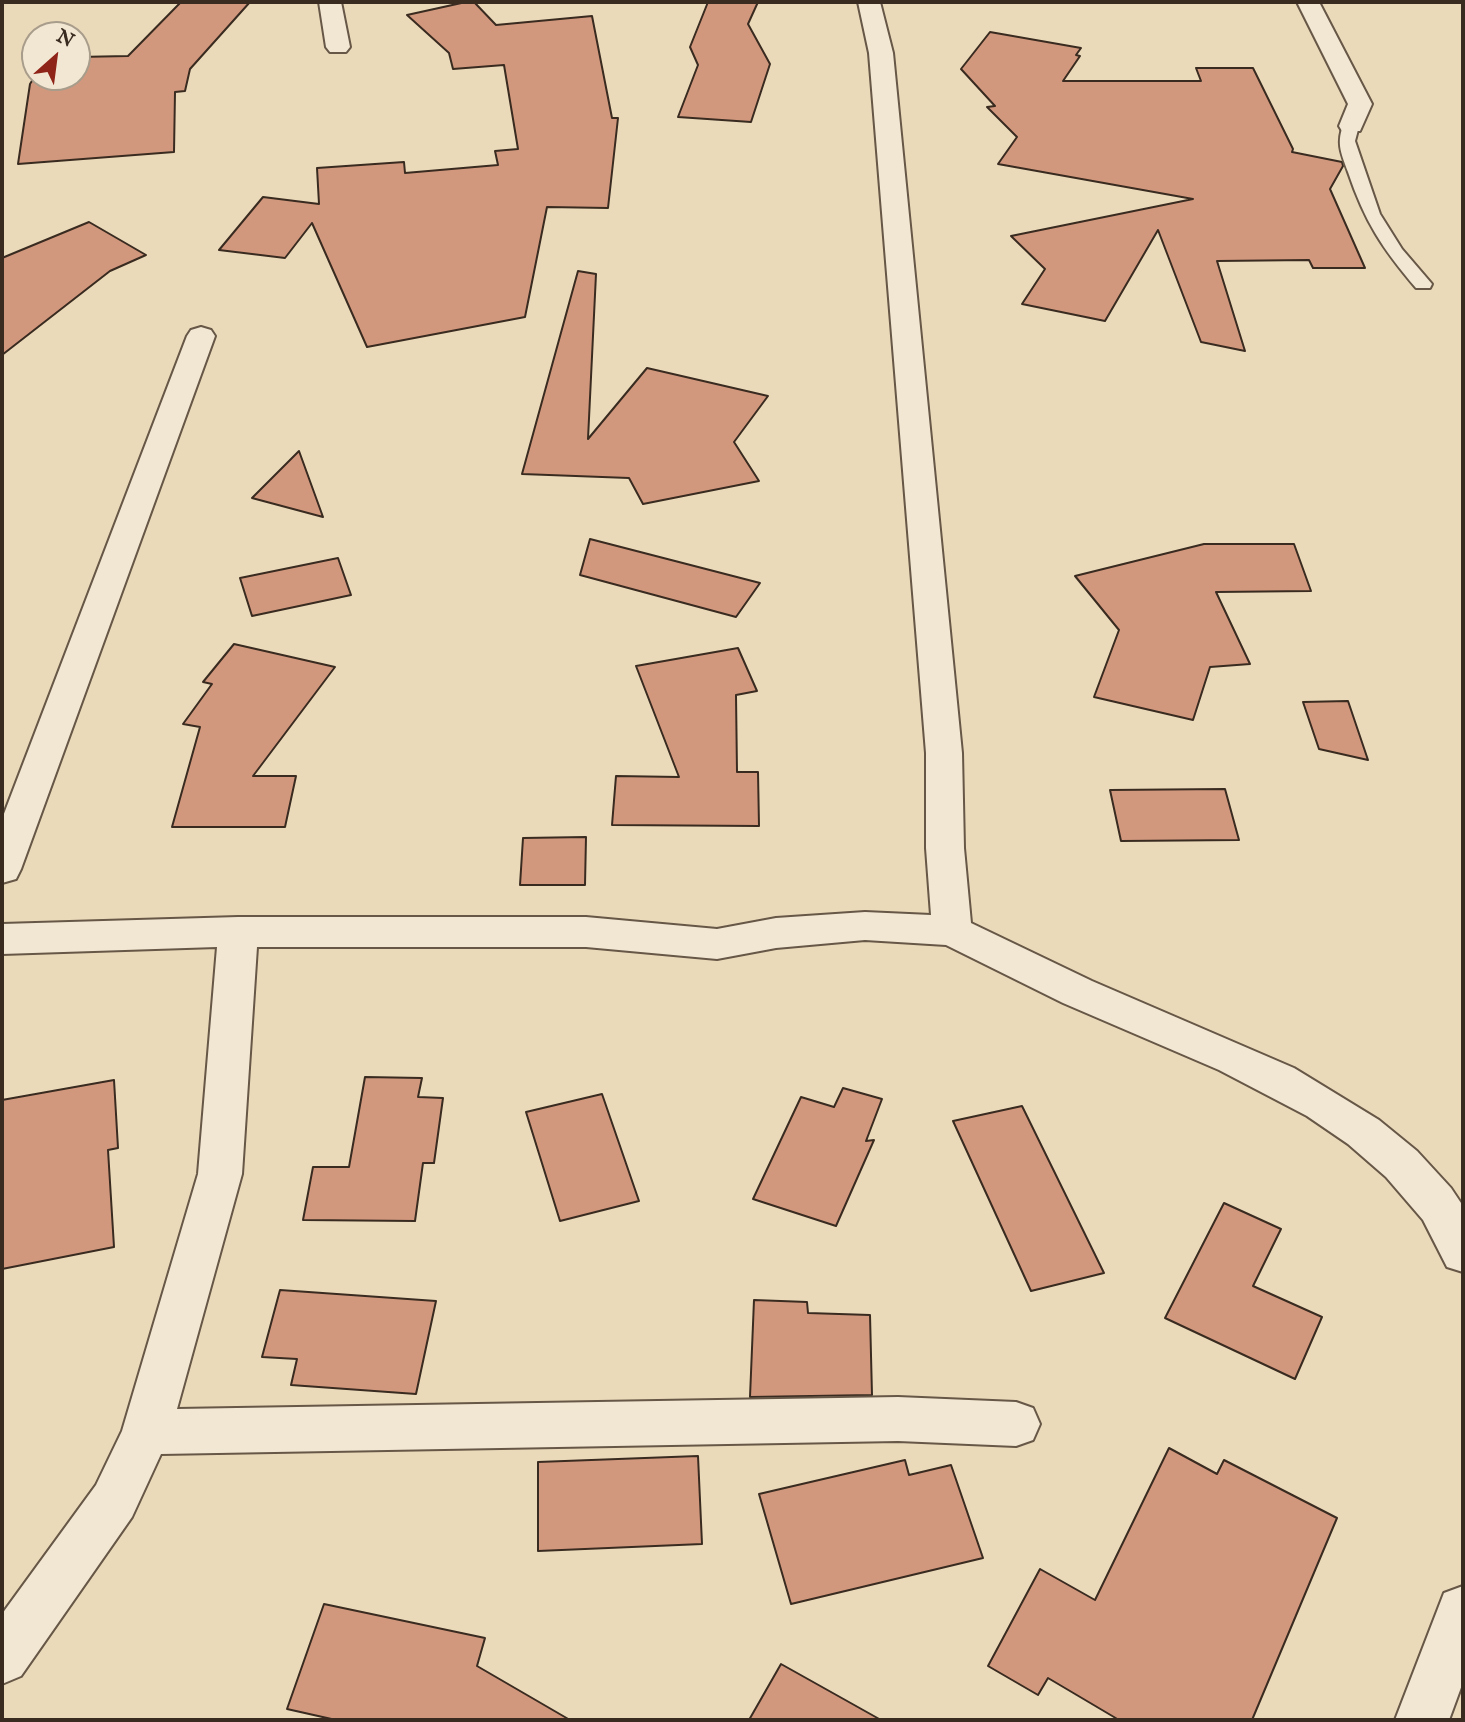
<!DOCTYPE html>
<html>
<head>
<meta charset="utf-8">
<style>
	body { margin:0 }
	#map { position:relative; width:1465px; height:1722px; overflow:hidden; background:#ebdaba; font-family:"IM FELL English",serif }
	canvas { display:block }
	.frame { position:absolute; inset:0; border:4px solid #392b20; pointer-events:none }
	.north { position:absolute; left:21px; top:21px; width:70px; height:70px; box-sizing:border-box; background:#f2e7d2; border:2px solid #a89c8b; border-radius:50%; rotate:28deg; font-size:19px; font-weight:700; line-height:28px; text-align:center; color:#392b20 }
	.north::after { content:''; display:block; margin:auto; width:24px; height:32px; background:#8f2418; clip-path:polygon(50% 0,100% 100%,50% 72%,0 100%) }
</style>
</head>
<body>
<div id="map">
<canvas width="1465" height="1722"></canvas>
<div class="frame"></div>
<div class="north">N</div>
</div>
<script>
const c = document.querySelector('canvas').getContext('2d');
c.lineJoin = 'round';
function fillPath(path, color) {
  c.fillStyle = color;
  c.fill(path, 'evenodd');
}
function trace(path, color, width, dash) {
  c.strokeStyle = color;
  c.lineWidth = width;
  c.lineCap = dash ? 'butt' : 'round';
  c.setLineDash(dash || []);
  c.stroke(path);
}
const building = new Path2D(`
	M181,2H250L190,69L185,91L175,92L174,152L18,164L30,84L35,76L77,77V57L128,56Z
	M466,2H474L496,25L592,16L612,118H618L608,208L547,207L525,317L367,347L312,223L285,258L219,250L263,197L319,204L317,168L404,162L405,173L498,165L495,151L518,149L504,65L453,69L449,53L407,15Z
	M708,2H758L748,24L770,64L751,122L678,117L698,65L690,47Z
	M990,32L1081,48L1076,55L1080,56L1063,81H1201L1196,68H1253L1293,149L1292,152L1342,162L1343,166L1330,189L1365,268H1313L1309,260L1217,261L1245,351L1201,342L1158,230L1105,321L1022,304L1045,269L1011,236L1193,199L998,164L1017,137L987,107L995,106L961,69Z
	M89,222L146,255L110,271L2,355V258Z
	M578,271L596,274L588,439L647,368L768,396L734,442L759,481L643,504L629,478L522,474Z
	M299,451L323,517L252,498Z
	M590,539L760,583L736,617L580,575Z
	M1204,544H1294L1311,591L1216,592L1250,664L1210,667L1193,720L1094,697L1119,630L1075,576Z
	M338,558L351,595L252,616L240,578Z
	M234,644L335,667L253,776H296L285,827H172L200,727L183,724L212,684L203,682Z
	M738,648L757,691L736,695L737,772H758L759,826L612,825L616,776L679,777L636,666Z
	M1348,701L1368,760L1319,749L1303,702Z
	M1225,789L1239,840L1121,841L1110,790Z
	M586,837L585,885H520L523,838Z
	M365,1077L422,1078L418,1097L443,1098L434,1163H423L415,1221L303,1220L313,1167H349Z
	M114,1080L118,1148L108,1150L114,1247L2,1269V1100Z
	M843,1088L882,1099L866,1141L874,1140L836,1226L753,1199L801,1097L834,1107Z
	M602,1094L639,1201L560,1221L526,1112Z
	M1022,1106L1104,1273L1031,1291L953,1121Z
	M1224,1203L1281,1229L1253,1286L1322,1317L1295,1379L1165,1318Z
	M280,1290L436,1301L416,1394L291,1385L297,1359L262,1357Z
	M754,1300L807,1302L808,1313L870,1315L872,1395L750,1397Z
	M1169,1448L1217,1474L1224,1460L1337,1518L1252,1720H1119L1048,1678L1038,1695L988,1666L1040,1569L1095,1600Z
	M698,1456L702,1544L538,1551V1462Z
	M905,1460L909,1475L951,1465L983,1558L791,1604L759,1494Z
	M324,1604L485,1638L477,1666L570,1720H336L287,1709Z
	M781,1664L881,1720H749Z`);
const lane = new Path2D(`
	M1351,121L1359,126L1355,141L1380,214L1402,249L1432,284L1430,288H1416C1382,248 1365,222 1348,172C1342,155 1336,144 1343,126Z`);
const street = new Path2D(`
	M319,2H341L350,47L346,52H330L326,47Z
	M858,2H880L893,53L962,753L964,848L971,923L1092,981L1294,1068L1379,1120L1417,1151L1451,1188L1463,1206V1272L1447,1267L1423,1220L1386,1177L1348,1144L1307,1116L1219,1070L1063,1003L946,945L865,940L776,948L717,959L586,947H257L242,1174L177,1409L898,1397L1016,1402L1033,1408L1040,1424L1033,1440L1016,1446L898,1441L161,1454L132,1517L21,1676L2,1684V1614L96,1485L122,1431L198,1174L217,947L2,954V924L238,917H586L717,929L776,918L865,912L931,915L926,848V753L869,53Z
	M1297,2H1319L1372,104L1360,131H1342L1339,126L1348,104Z
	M201,327L211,330L215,336L21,869L16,879L2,883V819L187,336L191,330Z
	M1463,1586V1682L1449,1720H1395L1444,1593Z`);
fillPath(building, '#d2987e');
trace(building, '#392b20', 2);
trace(lane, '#665746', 4);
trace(street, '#665746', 4);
fillPath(lane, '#f2e7d2');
fillPath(street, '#f2e7d2');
</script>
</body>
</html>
